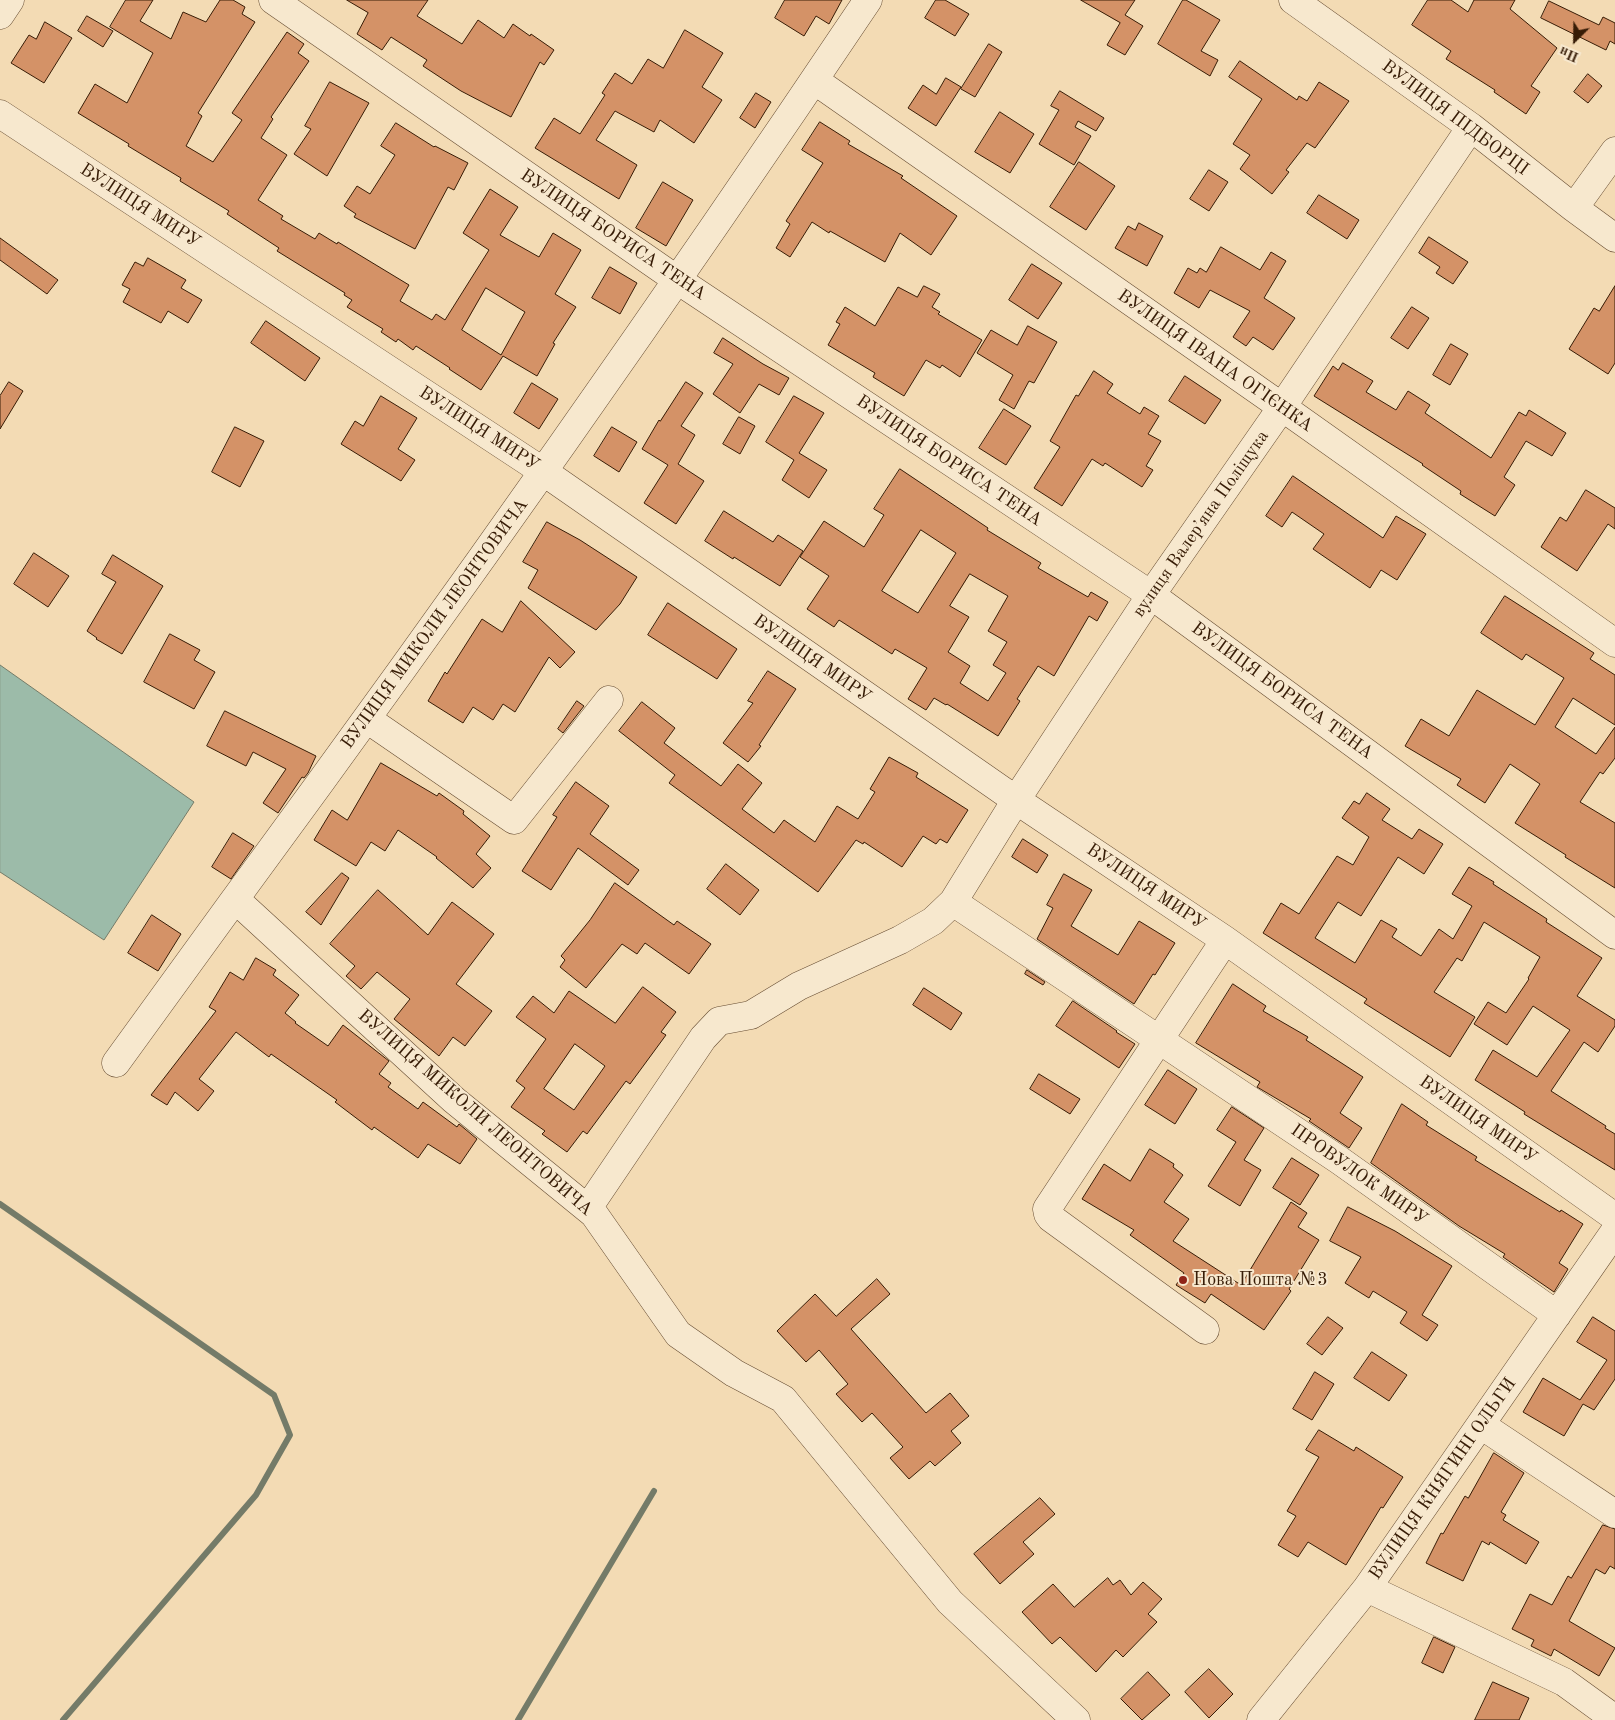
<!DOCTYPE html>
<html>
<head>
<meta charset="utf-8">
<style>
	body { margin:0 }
	#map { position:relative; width:1615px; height:1720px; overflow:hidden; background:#f3dbb4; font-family:"Old Standard TT",serif }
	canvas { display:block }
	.north { position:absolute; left:1550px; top:15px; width:50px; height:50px; -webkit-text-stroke:4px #f7e8ce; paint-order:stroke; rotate:203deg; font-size:14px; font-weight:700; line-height:20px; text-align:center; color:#371c06 }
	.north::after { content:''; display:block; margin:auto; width:18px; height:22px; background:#371c06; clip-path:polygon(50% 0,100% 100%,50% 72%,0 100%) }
</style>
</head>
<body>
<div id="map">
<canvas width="1615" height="1720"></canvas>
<div class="north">Пн</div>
</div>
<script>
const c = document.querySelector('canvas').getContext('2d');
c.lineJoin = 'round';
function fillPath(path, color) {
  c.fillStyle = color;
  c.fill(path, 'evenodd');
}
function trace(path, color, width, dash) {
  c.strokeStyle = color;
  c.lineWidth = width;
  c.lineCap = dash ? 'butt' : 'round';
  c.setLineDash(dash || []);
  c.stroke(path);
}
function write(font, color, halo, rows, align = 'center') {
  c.font = font + ' "Old Standard TT",serif';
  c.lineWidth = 4;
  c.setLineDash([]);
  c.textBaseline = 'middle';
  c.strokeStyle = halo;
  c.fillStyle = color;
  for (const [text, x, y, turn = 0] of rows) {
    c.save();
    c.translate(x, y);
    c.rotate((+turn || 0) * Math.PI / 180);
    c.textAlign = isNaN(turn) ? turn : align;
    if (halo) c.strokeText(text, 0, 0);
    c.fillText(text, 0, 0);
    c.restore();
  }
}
const water = new Path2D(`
	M0,665L194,802L104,940L0,872Z`);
const stream = new Path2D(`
	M0,1204L274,1395L290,1435L256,1495L63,1720
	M518,1720L654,1491`);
const building = new Path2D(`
	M126,0H153L140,21L171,39L183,12L206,22L220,0H233L245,7L242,14L255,22L198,113L202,116L186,146L213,162L242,120L232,113L287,32L304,44L298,53L309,61L271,117L273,119L261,138L287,155L258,200L283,216L281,219L315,239L319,233L337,244L338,242L409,285L400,301L432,320L436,314L445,320L489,250L463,233L490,189L518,207L500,235L539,257L553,233L581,250L555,294L576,307L553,343L555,344L537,376L503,356L481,390L449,369L450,368L416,346L413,350L398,339L396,342L381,332L383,329L347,307L352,300L344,295L345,293L277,251L279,248L227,214L229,211L180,181L181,178L128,146L129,144L78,113L95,84L127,103L153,53L110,27ZM486,288L525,312L501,355L462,330Z
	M347,0H428L417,16L462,44L478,20L504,38L513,24L530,36L531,34L554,50L544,65L540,62L511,117L461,91L423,66L427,60L391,37L382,50L357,34L368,13Z
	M785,0H842L829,24L816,16L804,36L775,18Z
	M936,0H945L969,14L955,36L925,18Z
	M1081,0H1135L1125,15L1143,26L1125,55L1107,45L1120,23Z
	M1183,0H1186L1220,20L1201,51L1218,60L1210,76L1158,44Z
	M1428,0H1451L1468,12L1474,0H1515L1510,9L1557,48L1531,86L1540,92L1526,114L1494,92L1495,90L1446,59L1451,51L1412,25Z
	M1549,1L1599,25L1603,17L1615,23V44L1610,41L1606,50L1541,18Z
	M87,16L113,31L103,47L78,31Z
	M45,22L72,38L44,83L11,63L29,35L36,39Z
	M685,30L723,53L702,87L722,100L694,143L660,120L654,132L615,111L596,140L637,165L619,199L535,148L554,118L580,134L605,95L602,93L615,73L632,84L648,59L663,68Z
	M989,44L1002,52L975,97L961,89Z
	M1240,61L1297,100L1299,96L1307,101L1319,82L1349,101L1315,148L1307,143L1286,170L1289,172L1272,194L1240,169L1250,155L1233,144L1262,99L1229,77Z
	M1588,74L1602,86L1588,103L1574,92Z
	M946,78L961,87L936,126L908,108L923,85L936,94Z
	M330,82L369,103L327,176L294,154L311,129L305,126Z
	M1060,91L1104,118L1096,131L1078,121L1075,127L1091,136L1074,165L1039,144L1059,110L1051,106Z
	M756,93L771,102L755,128L740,118Z
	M1000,112L1034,134L1010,173L975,152Z
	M820,122L850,141L848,144L903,176L901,178L957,216L931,255L900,233L885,262L830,231L829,233L812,222L790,257L776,248L790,224L786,221L823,163L802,150Z
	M396,123L434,147L435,146L468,163L454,190L448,187L415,249L354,217L356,214L344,206L357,186L370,194L395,155L381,146Z
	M1079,162L1115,186L1086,230L1050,207Z
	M1209,170L1228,182L1209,211L1190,199Z
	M663,182L693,200L666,246L636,228Z
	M1319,195L1359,220L1347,239L1307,213Z
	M1139,223L1163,236L1147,266L1115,248L1128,226L1135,230Z
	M1429,237L1468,262L1453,284L1436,273L1440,267L1419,253Z
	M0,238L58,280L47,294L0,260Z
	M1221,247L1260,270L1271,252L1286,261L1264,298L1295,318L1273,350L1253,337L1246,346L1233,337L1250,311L1210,290L1199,308L1174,293L1188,268L1197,273L1200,268L1206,272Z
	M148,258L186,280L181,288L202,300L188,323L168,311L161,323L123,302L130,289L122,285L135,262L143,266Z
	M1032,264L1062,283L1038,319L1009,300Z
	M610,267L637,283L620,314L592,298Z
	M924,286L940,294L932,307L940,312L938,314L982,340L960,377L942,365L940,368L926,360L904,396L873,377L875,373L828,345L840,324L836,322L845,307L875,326L898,287L917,297Z
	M1615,286V363L1608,374L1569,349L1594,308L1599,311Z
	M1412,307L1429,318L1408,349L1391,338Z
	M266,321L320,358L305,381L251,343Z
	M1028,326L1057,342L1034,383L1029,381L1014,409L999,400L1013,375L977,353L991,330L1017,345Z
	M723,338L763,364L789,378L779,395L759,384L740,413L713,394L733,364L714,353Z
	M1451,344L1468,354L1450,385L1433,375Z
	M1343,363L1373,381L1366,392L1396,410L1408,391L1430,405L1425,413L1491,458L1519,412L1526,416L1529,410L1566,433L1552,456L1526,441L1504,477L1515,485L1495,516L1460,494L1461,491L1422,465L1423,464L1314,396L1333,366L1338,370Z
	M1094,371L1113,384L1107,393L1140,414L1144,407L1159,416L1148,434L1161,441L1146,466L1153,470L1142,487L1105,463L1103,466L1092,459L1062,506L1034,488L1060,447L1050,441L1076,395L1078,396Z
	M1185,376L1221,400L1205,424L1169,401Z
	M9,382L23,391L0,429V396Z
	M686,382L703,393L681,426L695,435L678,464L704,481L676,524L644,503L668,465L642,449L659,420L660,421Z
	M532,383L558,399L539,429L514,413Z
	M381,396L417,418L398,449L415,460L401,481L341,444L355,421L363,426Z
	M794,396L824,413L799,453L827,470L809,498L782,480L794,460L766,442Z
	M1004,409L1031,426L1006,465L979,448Z
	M739,417L755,426L740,454L723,444Z
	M235,427L264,441L240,487L212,472Z
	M612,427L637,442L619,472L594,456Z
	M900,469L988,528L987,530L1041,563L1038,568L1088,597L1091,592L1108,602L1097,621L1089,616L1054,676L1038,666L1017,699L1020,701L998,736L947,704L946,705L934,698L926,710L908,699L927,668L895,649L892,654L839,620L834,627L807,609L829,576L800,557L824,521L864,547L884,515L874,509ZM921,530L956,553L918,613L882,591ZM970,574L1008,596L988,631L1007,642L993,665L1006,673L988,701L960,683L970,666L948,652L969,617L950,606Z
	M1293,476L1383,538L1396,516L1426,534L1397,580L1381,570L1370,588L1313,549L1324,534L1292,512L1282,527L1266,516Z
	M1586,490L1615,508V529L1608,524L1577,571L1541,547L1560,517L1566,521Z
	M724,511L773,542L778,535L803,551L780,586L734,557L733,559L705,541Z
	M547,522L580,540L637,577L620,604L596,630L528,588L538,570L523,562Z
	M34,553L69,576L48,607L14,584Z
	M113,555L163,586L122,654L96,639L97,638L87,631L116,582L102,574Z
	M1505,596L1594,653L1590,659L1615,675V725L1573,698L1555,727L1596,754L1615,727V758L1603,774L1600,772L1580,802L1615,823V888L1565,857L1566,855L1515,823L1540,784L1510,764L1485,803L1457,785L1461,779L1405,746L1421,719L1449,736L1477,690L1535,725L1564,678L1526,654L1522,660L1481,633Z
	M521,601L575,652L560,668L549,657L515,712L503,704L493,720L473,707L463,723L428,701L445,672L447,674L482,619L502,632Z
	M668,603L737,649L717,679L648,635Z
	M170,634L200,650L194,660L215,672L194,709L144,682Z
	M768,671L796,689L759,745L761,746L748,762L723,743L753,703L748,701Z
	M577,701L584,706L563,733L558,729Z
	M642,702L675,728L664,743L721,786L738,764L762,783L742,809L774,833L784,820L815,842L837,806L858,819L875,792L870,789L889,757L918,773L916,777L968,810L947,843L940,839L936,844L923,836L902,867L864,842L863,844L856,840L818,892L669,783L675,775L619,731Z
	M225,711L316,756L308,773L304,778L302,777L278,813L263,803L286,769L253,752L246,766L207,746Z
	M381,763L437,796L439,793L464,811L463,814L490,836L476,854L491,868L473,888L436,858L437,857L398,830L385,851L371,842L356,866L314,840L332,810L347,820Z
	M576,782L609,806L590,834L639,870L628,885L578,848L551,890L522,871L557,817L553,815Z
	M1367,793L1390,809L1382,820L1412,839L1419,829L1443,844L1424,874L1398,857L1361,916L1338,902L1315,938L1355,963L1381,920L1397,929L1392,937L1421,956L1439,929L1453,939L1472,906L1452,894L1469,867L1494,882L1493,884L1547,919L1546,922L1602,958L1577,996L1615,1020V1026L1598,1052L1584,1042L1551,1091L1606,1126L1605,1128L1615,1134V1170L1524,1114L1525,1112L1475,1080L1493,1050L1537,1077L1570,1030L1533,1006L1507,1045L1474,1024L1488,1002L1506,1013L1529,979L1528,978L1540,957L1484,922L1462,961L1457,958L1434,992L1475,1017L1450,1057L1364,1003L1367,999L1263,933L1281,903L1299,914L1337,856L1353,865L1369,837L1342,818L1354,801L1359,804Z
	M233,833L254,846L231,879L212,867Z
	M1023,839L1048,855L1037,873L1012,857Z
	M726,864L759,890L740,915L707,889Z
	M342,873L349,878L321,925L306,912Z
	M1064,874L1092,890L1071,926L1118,955L1139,921L1175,943L1155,975L1153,974L1134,1004L1037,939L1053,908L1047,905Z
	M615,883L674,925L677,921L711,944L689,974L645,943L637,954L622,944L586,988L560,967L565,960L561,956L590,920Z
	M378,890L428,935L452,902L494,934L456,984L492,1011L465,1046L453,1037L439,1056L394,1019L410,999L377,972L361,989L346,976L355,966L330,944Z
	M152,915L181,934L158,971L128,953Z
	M256,958L276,970L273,975L299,995L285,1013L296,1022L295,1023L328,1046L343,1025L389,1061L379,1074L391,1083L388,1087L418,1109L423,1102L457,1127L459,1124L477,1139L460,1164L428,1144L418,1158L374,1127L372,1130L335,1102L337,1100L271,1054L269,1057L236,1032L199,1079L214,1091L198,1111L175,1092L167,1105L151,1095L216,1011L209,1007L230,972L243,980Z
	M1027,970L1045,982L1043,985L1025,974Z
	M1233,984L1266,1006L1263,1011L1308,1037L1306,1040L1363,1077L1340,1113L1362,1128L1349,1148L1309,1121L1311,1119L1257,1087L1260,1082L1196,1043Z
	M643,987L676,1012L661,1032L666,1035L630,1084L626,1081L587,1134L583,1131L567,1152L542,1134L545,1131L511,1107L525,1088L516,1081L546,1039L516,1017L533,996L554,1013L569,991L615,1023ZM575,1044L605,1066L574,1110L544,1089Z
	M924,988L962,1013L951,1030L913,1005Z
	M1073,1001L1117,1031L1116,1032L1135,1044L1119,1068L1056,1026Z
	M1168,1070L1197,1089L1175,1124L1145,1105Z
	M1039,1074L1080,1099L1070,1114L1030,1089Z
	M1402,1104L1428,1122L1426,1125L1477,1157L1475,1160L1560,1212L1561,1210L1583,1224L1559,1263L1568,1269L1554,1292L1503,1257L1505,1254L1459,1226L1371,1163Z
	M1232,1107L1264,1128L1244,1160L1261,1170L1240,1206L1208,1186L1236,1142L1217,1130Z
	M1150,1149L1174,1164L1173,1167L1183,1175L1164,1202L1189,1219L1173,1241L1241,1285L1291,1202L1307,1213L1298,1227L1319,1240L1289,1289L1291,1291L1264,1330L1211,1294L1205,1303L1176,1285L1184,1273L1130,1235L1134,1230L1082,1199L1104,1164L1130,1181Z
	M1292,1158L1319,1175L1300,1205L1273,1188Z
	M1348,1207L1395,1231L1452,1266L1422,1315L1438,1325L1427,1341L1400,1323L1407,1312L1373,1291L1369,1298L1345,1283L1361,1257L1330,1241Z
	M877,1279L890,1294L851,1329L926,1413L950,1393L969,1416L951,1431L961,1443L935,1466L930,1461L909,1479L890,1458L903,1447L872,1413L862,1422L836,1394L848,1384L819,1350L806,1362L777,1331L815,1294L836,1316Z
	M1328,1317L1343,1328L1322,1355L1307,1344Z
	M1593,1317L1615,1331V1379L1594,1410L1583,1404L1564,1436L1523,1412L1543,1378L1580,1400L1607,1360L1577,1342Z
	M1372,1352L1407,1375L1389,1401L1354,1378Z
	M1315,1372L1334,1384L1312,1420L1293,1409Z
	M1319,1430L1354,1451L1356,1447L1403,1477L1383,1508L1381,1507L1346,1565L1308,1542L1298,1557L1278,1545L1296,1516L1287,1511L1319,1457L1306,1450Z
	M1494,1453L1524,1473L1501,1512L1506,1515L1503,1520L1539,1542L1526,1564L1490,1542L1489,1545L1482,1541L1463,1581L1426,1563L1441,1533L1443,1534L1465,1496L1468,1498Z
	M1040,1498L1055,1514L1023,1542L1034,1554L1000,1584L974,1554Z
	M1603,1525L1615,1529V1569L1610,1566L1605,1574L1596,1569L1569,1621L1615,1648L1599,1676L1554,1649L1551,1656L1531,1646L1534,1640L1512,1629L1530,1594L1552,1605L1568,1576L1571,1578Z
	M1108,1578L1113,1585L1120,1580L1131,1595L1143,1582L1162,1599L1148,1614L1157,1622L1123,1657L1116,1650L1096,1672L1060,1637L1052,1644L1022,1612L1053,1584L1074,1607Z
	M1434,1637L1455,1647L1443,1673L1422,1663Z
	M1209,1669L1233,1694L1209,1718L1185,1692Z
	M1148,1672L1170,1695L1142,1720L1121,1699Z
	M1493,1682L1529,1698L1519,1720H1475Z`);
const minor = new Path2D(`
	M273,0L676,279L1151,595L1615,935
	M868,0C664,304 452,604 235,899L454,1100L594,1214L678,1334L734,1373L783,1399L950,1602L1076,1720
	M1293,0L1471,127L1574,208L1615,238
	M0,15L10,0
	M814,80L1282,407L1615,643
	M0,114L544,472L1016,800L1225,940L1615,1217
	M1574,208L1615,151
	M367,719L514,820L609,700
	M953,902L1339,1160L1557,1315
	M116,1063L235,899
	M588,1208L703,1038L719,1021L751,1015L799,986L900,940L933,921L953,902L1016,800L1151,595L1282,407L1471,127
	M1205,1330L1051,1218L1048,1214L1047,1209L1225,940
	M1481,1425L1615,1514
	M1367,1588L1564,1682L1615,1719
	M1261,1720L1367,1588L1615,1231`);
const markers = [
	[1183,1280,5,"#8f2418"]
];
const streetNames = [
	["ВУЛИЦЯ ПІДБОРЦІ",1455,118,37],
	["ВУЛИЦЯ МИРУ",140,206,33],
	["ВУЛИЦЯ БОРИСА ТЕНА",613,235,34],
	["ВУЛИЦЯ ІВАНА ОГІЄНКА",1215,361,35],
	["ВУЛИЦЯ МИРУ",479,429,33],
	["ВУЛИЦЯ БОРИСА ТЕНА",949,461,34],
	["вулиця Валерʼяна Поліщука",1201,524,-55],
	["ВУЛИЦЯ МИКОЛИ ЛЕОНТОВИЧА",435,624,-54],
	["ВУЛИЦЯ МИРУ",812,659,35],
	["ВУЛИЦЯ БОРИСА ТЕНА",1282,691,36],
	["ВУЛИЦЯ МИРУ",1146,887,34],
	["ВУЛИЦЯ МИКОЛИ ЛЕОНТОВИЧА",475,1113,41],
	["ВУЛИЦЯ МИРУ",1478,1120,35],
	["ПРОВУЛОК МИРУ",1359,1175,35],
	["ВУЛИЦЯ КНЯГИНІ ОЛЬГИ",1443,1479,-55]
];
const poiNames = [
	["Нова Пошта №3",1193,1280]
];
fillPath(water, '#9cbba9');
trace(water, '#747b68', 1);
trace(stream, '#747b68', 6);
fillPath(building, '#d49267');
trace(building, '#371c06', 1);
trace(minor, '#664c32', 29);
trace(minor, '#f7e8ce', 28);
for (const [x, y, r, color] of markers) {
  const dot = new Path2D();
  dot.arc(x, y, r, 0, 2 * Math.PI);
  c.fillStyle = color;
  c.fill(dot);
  trace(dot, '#f7e8ce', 2);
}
write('18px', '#371c06', '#f7e8ce', streetNames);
write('18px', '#371c06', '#f7e8ce', poiNames, 'left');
</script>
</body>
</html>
